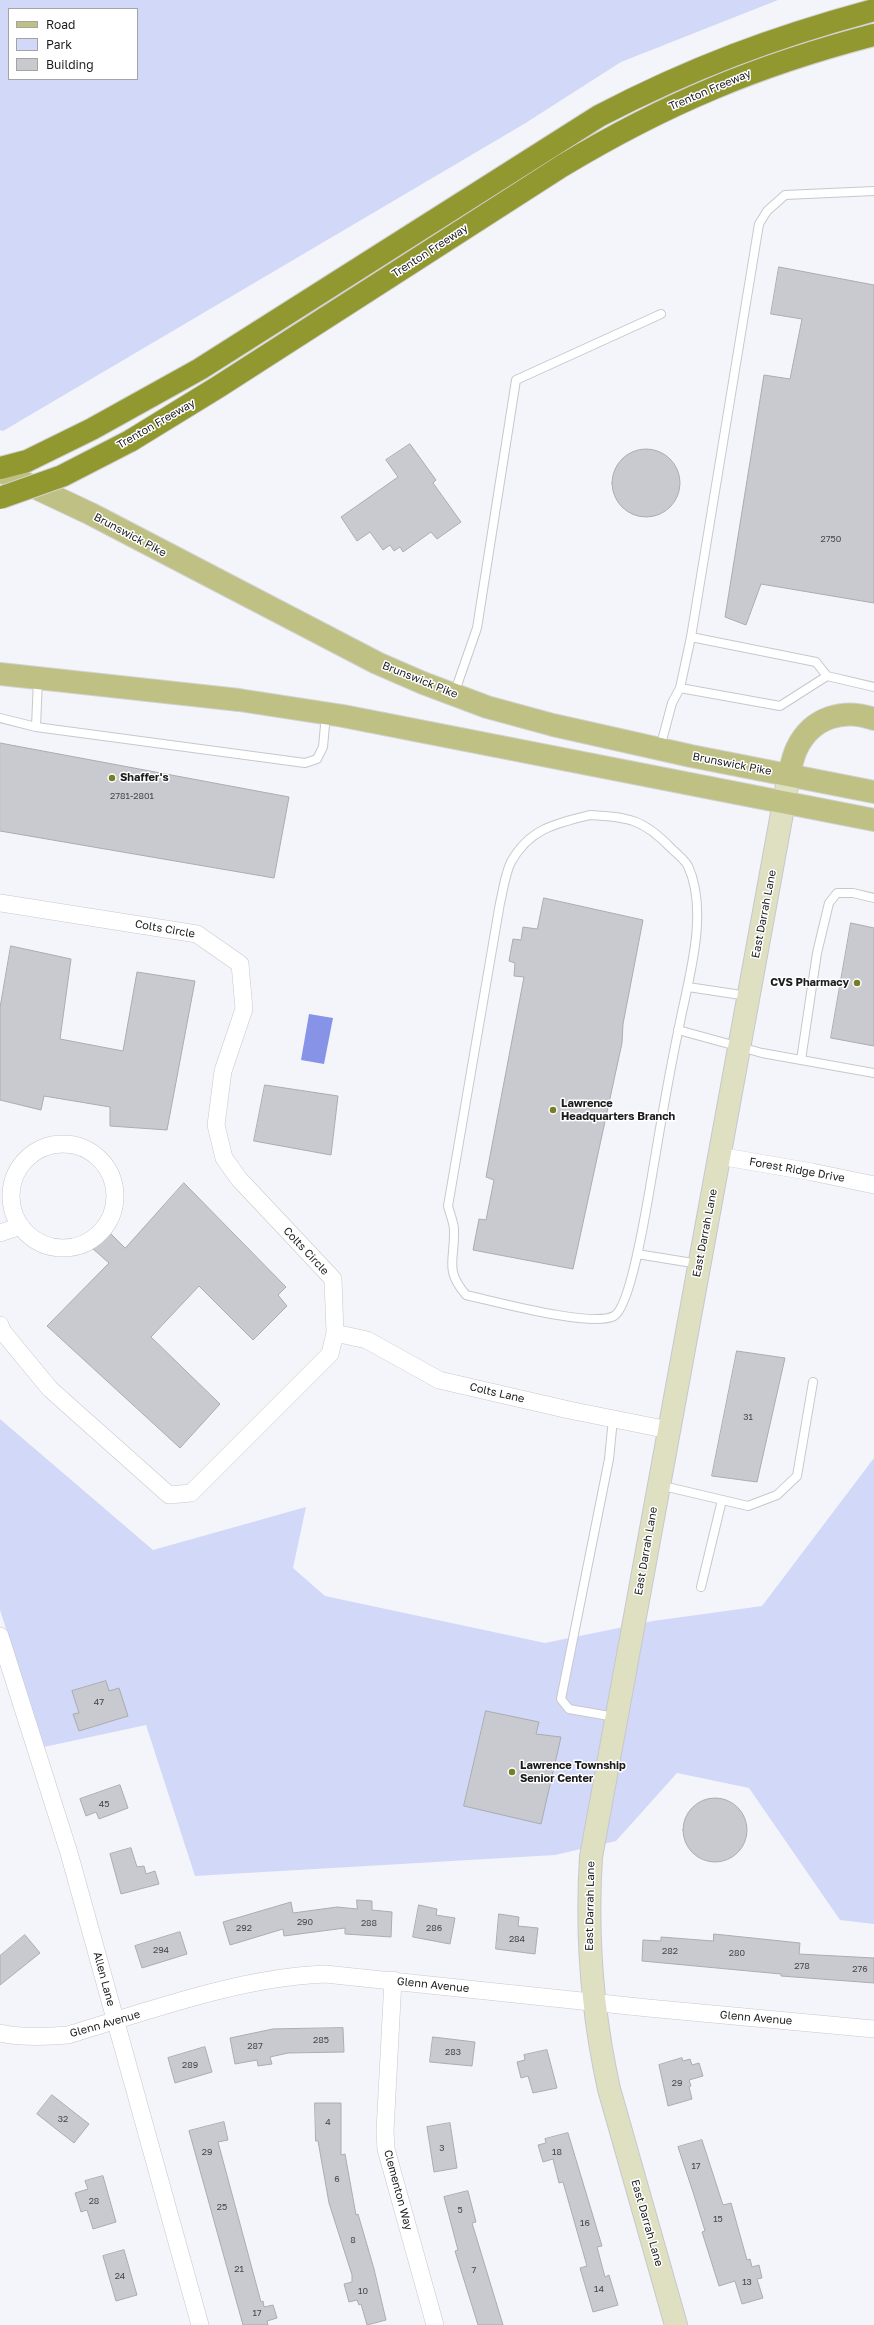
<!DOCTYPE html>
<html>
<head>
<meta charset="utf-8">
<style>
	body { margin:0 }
	#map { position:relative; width:874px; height:2325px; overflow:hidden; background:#f4f5fa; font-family:"Golos Text",sans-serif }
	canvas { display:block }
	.legend { position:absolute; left:8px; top:8px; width:130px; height:72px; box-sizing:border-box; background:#fff; border:1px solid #a4a4a5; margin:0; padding:5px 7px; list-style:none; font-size:12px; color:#1c1c1e }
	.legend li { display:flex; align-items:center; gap:8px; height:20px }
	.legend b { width:20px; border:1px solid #a4a4a5 }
</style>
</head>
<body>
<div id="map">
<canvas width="874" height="2325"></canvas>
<ul class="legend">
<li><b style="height:5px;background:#bec183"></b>Road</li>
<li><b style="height:11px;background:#d2d8f8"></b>Park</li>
<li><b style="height:11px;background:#c9cacf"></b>Building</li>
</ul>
</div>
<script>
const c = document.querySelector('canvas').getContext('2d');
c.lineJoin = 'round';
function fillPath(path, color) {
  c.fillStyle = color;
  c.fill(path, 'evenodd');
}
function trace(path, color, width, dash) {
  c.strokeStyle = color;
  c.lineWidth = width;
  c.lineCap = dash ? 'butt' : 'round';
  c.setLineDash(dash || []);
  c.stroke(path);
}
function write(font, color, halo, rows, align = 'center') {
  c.font = font + ' "Golos Text",sans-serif';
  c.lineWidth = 3;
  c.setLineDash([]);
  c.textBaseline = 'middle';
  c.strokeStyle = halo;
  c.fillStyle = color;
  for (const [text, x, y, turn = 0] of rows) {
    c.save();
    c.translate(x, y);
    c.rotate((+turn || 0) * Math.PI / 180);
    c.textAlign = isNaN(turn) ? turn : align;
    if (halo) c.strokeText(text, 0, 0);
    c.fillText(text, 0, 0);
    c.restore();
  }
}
const green = new Path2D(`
	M0,0H778L621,62L524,124L3,431L0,430ZM9,9H137V79H9Z
	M0,1419L153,1550L306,1507L293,1568L325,1596L545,1643L653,1621L762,1606L874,1458V1924L840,1920L749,1788L677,1773L616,1841L555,1855L195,1876L146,1725L44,1747L0,1610Z`);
const water = new Path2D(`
	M309,1014L333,1018L324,1064L301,1060Z`);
const building = new Path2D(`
	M779,267L874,285V603L761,584L746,625L725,617L764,375L790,379L802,319L771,314Z
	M410,444L436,480L433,483L461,522L437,539L431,532L403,552L400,547L394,551L390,545L383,550L370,532L357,541L341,517L398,477L386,460Z
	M612 483a34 34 0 1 1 68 0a34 34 0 1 1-68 0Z
	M0,743L289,797L274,878L0,831Z
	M544,898L643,920L623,1024L622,1043L573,1269L473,1250L479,1219L486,1220L494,1180L486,1177L524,977L514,976L515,963L509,961L513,939L521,940L523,927L537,929Z
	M851,923L874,928V1046L831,1038Z
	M11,946L71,959L60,1039L123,1051L137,972L195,981L167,1130L110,1126V1107L44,1096L41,1110L0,1100V1008Z
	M265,1085L338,1096L331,1155L254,1141Z
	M184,1183L286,1287L278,1295L287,1306L253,1340L199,1286L151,1337L220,1404L180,1448L47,1326L109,1263L92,1248L108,1231L125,1248Z
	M737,1351L785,1358L757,1482L712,1476Z
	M106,1681L109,1691L119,1688L128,1716L79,1731L73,1714L79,1713L72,1691Z
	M486,1711L539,1722L536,1734L561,1737L541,1824L464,1806Z
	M120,1785L128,1808L99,1819L96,1812L86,1816L80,1799Z
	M683 1830a32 32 0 1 1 64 0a32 32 0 1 1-64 0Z
	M131,1848L137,1867L144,1866L146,1874L155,1871L159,1884L121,1894L110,1854Z
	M357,1900L372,1901V1910L392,1912L391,1937L345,1934V1928L284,1936L283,1929L230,1945L223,1922L291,1902L293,1913L337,1907L357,1909Z
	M419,1905L437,1909L436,1915L455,1918L450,1944L413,1937Z
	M499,1914L519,1917L518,1926L538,1928L535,1954L496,1949Z
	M180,1932L187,1954L142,1968L135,1946Z
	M714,1934L800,1943L799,1954L874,1958V1983L781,1976V1974L642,1961L643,1940L661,1941V1937L713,1941Z
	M25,1935L40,1953L0,1985V1956Z
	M343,2028L344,2052L288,2053L270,2057L272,2064L258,2066L257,2060L235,2064L230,2038L273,2029Z
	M433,2037L475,2042L472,2066L430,2062Z
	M205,2047L212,2072L175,2083L168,2058Z
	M547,2050L557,2088L533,2093L528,2076L521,2078L517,2062L525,2060L524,2055Z
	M682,2058L683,2061L690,2059L692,2065L699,2063L703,2076L689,2080L691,2086L689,2087L692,2099L668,2106L659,2065Z
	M52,2095L89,2124L74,2143L37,2114Z
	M315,2103H341V2155L345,2154L356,2215L358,2214L374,2269L386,2320L367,2325L361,2304L359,2305L357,2300L349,2302L344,2284L352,2282V2275L329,2203L318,2141H316Z
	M224,2122L228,2140L218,2142L261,2302L263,2301L264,2307L273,2305L277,2318L267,2321L268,2325H243L189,2131Z
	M450,2123L457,2168L434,2172L427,2127Z
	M568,2133L602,2246L597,2247L605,2277L609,2275L618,2305L593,2312L580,2268L587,2266L563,2182L559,2183L553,2159L543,2162L538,2145L546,2143L545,2139Z
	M702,2140L723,2205L731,2203L747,2260L750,2259L752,2267L759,2265L762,2278L757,2279L763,2298L742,2304L735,2281L719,2286L702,2232L705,2231L693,2192L678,2147Z
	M103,2176L116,2222L93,2229L87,2210L81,2212L75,2193L88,2189L85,2181Z
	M468,2191L476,2222L472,2223L503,2325H478L455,2251L458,2250L444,2197Z
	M124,2250L137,2295L116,2301L103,2256Z`);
const lane = new Path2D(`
	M691,637L759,224L767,211L785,195L874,191
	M680,688L691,637L816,662L827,676
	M454,694L477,628L516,380L661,314
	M0,718L36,727L38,679
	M36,727L305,763L317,759L323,747L326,714
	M660,748L672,703L680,688L780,706L827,676L874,687
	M590,815C628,817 643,819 671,848C676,853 685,860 688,866C710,914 687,983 678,1032C669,1074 662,1116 655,1158C650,1185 633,1305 614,1316C592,1328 494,1301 466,1295C444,1269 455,1261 454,1230C454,1223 450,1214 448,1206L500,903C503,891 505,874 511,862C529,829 556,823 590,815Z
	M688,987L748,996
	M678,1030L762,1053L874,1073
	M801,1060L817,953L829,903L837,893H853L874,898
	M637,1254L699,1264
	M613,1419L609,1459L561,1699L569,1709L615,1717
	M659,1485L748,1506L777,1495L797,1476L813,1382
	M701,1587L722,1500`);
const street = new Path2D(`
	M0,903L197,934L240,964L244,1009L223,1071L216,1125L224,1158L239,1179L333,1279L335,1333L330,1354L191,1493L169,1495L50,1389L3,1332L0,1325
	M11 1196a52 52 0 1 1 104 0a52 52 0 1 1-104 0Z
	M719,1156L812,1172L874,1185
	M0,1233L21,1226
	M335,1333L367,1340L439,1380L569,1410L669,1430
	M0,1636L69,1853L200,2325
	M393,1980L385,2131L386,2149L435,2325
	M0,2033C23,2038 45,2037 68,2035C152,2010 237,1978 325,1974L648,2008L874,2029`);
const secondary = new Path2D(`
	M676,2325L609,2089C592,2012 586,1936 591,1857L789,775`);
const primary = new Path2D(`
	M0,471L91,514L377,663L423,683L487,707L553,725L691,756L874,792
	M0,674L239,700L343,716L874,820
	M789,775C791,766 793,756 797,748C812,717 844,708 874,719`);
const highway = new Path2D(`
	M130,441L218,387L562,166C665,104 758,65 874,35
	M0,468L27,461L92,429L200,369L599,116C691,68 774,37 874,10`);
const highwayBridge = new Path2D(`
	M0,498L62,476L130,441`);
const markers = [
	[112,778,4,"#787d27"],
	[857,983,4,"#787d27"],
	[553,1110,4,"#787d27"],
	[512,1772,4,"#787d27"]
];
const numberNames = [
	["2750",831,539],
	["2781-2801",132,796],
	["31",748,1417],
	["47",99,1702],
	["45",104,1804],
	["290",305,1922],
	["288",369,1923],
	["292",244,1928],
	["286",434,1928],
	["284",517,1939],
	["294",161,1950],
	["282",670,1951],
	["280",737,1953],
	["278",802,1966],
	["276",860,1969],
	["285",321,2040],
	["287",255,2046],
	["283",453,2052],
	["289",190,2065],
	["29",677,2083],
	["32",63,2119],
	["4",328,2122],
	["3",442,2148],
	["29",207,2152],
	["18",557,2152],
	["17",696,2166],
	["6",337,2179],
	["28",94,2201],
	["25",222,2207],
	["5",460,2210],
	["15",718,2219],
	["16",585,2223],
	["8",353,2240],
	["21",239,2269],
	["7",474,2270],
	["24",120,2276],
	["13",747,2282],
	["14",599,2289],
	["10",363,2291],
	["17",257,2313]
];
const streetNames = [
	["Trenton Freeway",710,90,-23],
	["Trenton Freeway",430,251,-33],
	["Trenton Freeway",156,424,-30],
	["Brunswick Pike",130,535,28],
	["Brunswick Pike",420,680,22],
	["Brunswick Pike",732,764,11],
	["East Darrah Lane",764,914,-79],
	["Colts Circle",165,929,10],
	["Forest Ridge Drive",797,1170,10],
	["East Darrah Lane",705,1233,-79],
	["Colts Circle",306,1251,47],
	["Colts Lane",497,1393,13],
	["East Darrah Lane",646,1551,-80],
	["East Darrah Lane",590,1906,-89],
	["Allen Lane",104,1979,75],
	["Glenn Avenue",433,1985,6],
	["Glenn Avenue",756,2018,5],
	["Glenn Avenue",105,2024,-16],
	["Clementon Way",398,2190,75],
	["East Darrah Lane",647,2223,74]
];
const poiNames = [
	["Shaffer's",120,778],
	["CVS Pharmacy",849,983,"right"],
	["Lawrence",561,1104],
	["Headquarters Branch",561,1117],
	["Lawrence Township",520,1766],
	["Senior Center",520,1779]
];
fillPath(green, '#d2d8f8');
fillPath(water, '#8793e7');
fillPath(building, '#c9cacf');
trace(building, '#abacb1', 1);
trace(lane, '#c7c8cd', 10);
trace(street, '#c7c8cd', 18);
trace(secondary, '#c7c8cd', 24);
trace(primary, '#d2d2d2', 24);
trace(highway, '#d2d2d2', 24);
trace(lane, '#fff', 8);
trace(street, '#fff', 17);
trace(secondary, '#dee0c1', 22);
trace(primary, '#bec183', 22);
trace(highway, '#929830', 22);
trace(highwayBridge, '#d2d2d2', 24, []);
trace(highwayBridge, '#929830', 22);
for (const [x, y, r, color] of markers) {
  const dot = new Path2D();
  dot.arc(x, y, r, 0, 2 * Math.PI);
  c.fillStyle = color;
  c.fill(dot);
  trace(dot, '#fff', 1.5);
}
write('9px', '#47484a', null, numberNames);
write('11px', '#1c1c1e', '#fff', streetNames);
write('bold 11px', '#1c1c1e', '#fff', poiNames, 'left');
</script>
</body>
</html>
